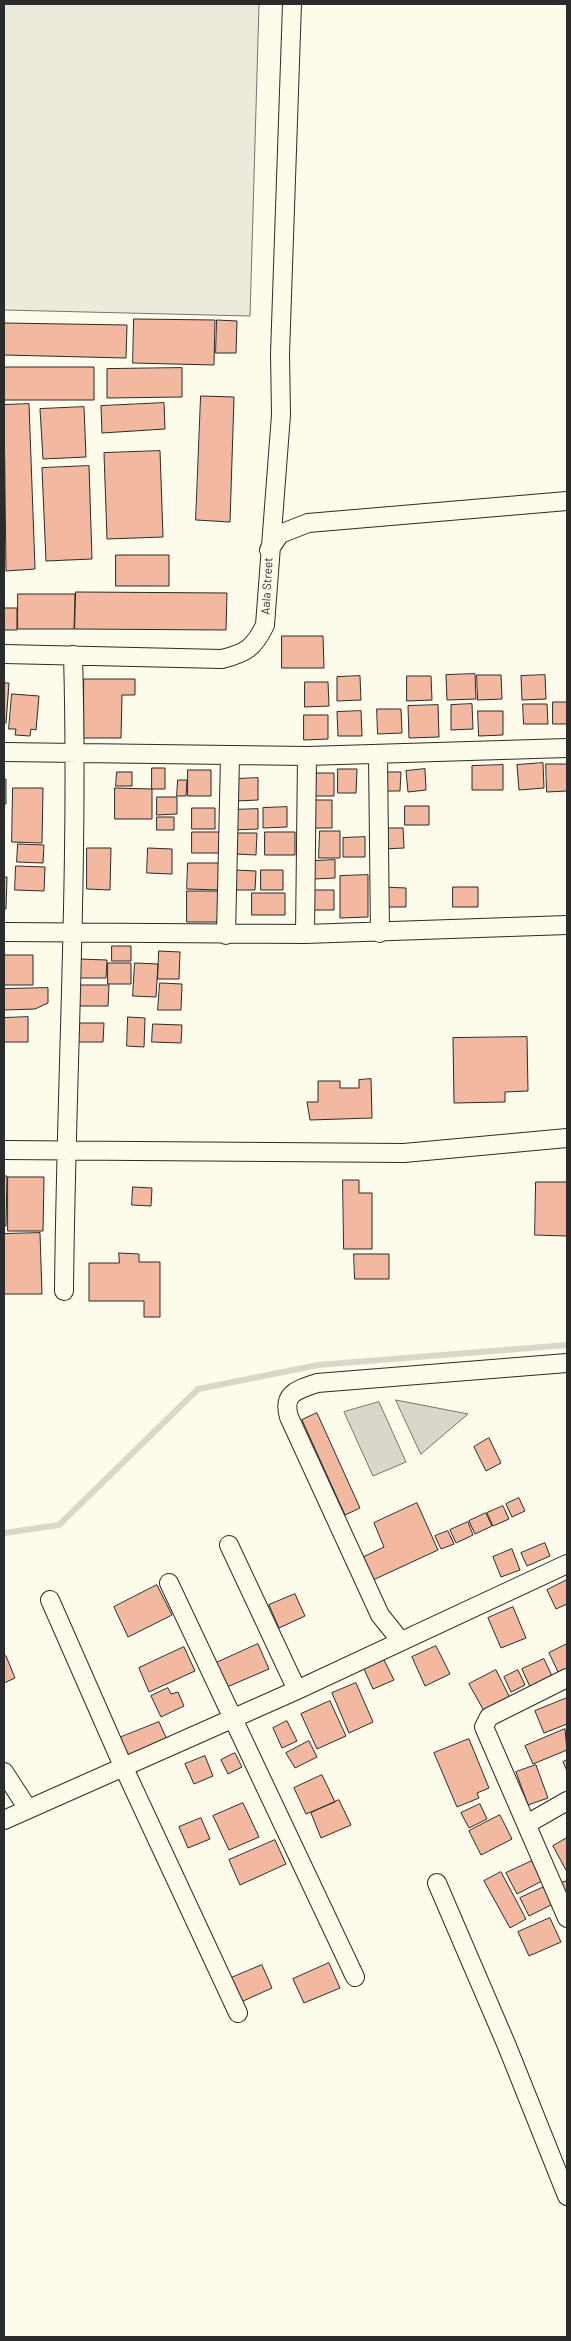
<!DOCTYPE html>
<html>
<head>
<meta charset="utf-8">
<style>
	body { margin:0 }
	#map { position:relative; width:571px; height:2341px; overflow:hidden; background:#fdfbea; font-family:Barlow,sans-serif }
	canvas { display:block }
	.frame { position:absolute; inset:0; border:5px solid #2b2b2b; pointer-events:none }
</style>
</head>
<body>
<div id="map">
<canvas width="571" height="2341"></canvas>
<div class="frame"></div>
</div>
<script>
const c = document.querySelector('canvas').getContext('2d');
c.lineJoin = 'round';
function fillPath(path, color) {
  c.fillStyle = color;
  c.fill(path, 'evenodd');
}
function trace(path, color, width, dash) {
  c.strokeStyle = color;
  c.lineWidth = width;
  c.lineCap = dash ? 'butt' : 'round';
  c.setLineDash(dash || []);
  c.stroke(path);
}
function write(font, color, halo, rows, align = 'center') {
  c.font = font + ' Barlow,sans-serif';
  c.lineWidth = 4;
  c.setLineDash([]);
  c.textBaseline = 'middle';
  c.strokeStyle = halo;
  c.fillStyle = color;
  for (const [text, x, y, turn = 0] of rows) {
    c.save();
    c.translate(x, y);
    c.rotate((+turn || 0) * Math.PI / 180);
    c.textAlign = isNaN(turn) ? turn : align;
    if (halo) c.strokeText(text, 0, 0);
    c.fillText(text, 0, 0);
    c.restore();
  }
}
const green = new Path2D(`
	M4,4H259L250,316L4,310Z`);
const water = new Path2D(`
	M396,1400L468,1414L421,1454Z
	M379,1402L406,1462L373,1476L344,1412Z`);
const stream = new Path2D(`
	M4,1533L59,1525L198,1389L318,1365L567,1345`);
const building = new Path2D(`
	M134,319L215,320L214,365L133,363Z
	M217,320L237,321L236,353H216Z
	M4,323L127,325L126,358L4,355Z
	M4,367H94V400H4Z
	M182,368V397L107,398V369Z
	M201,396L234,397L230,522L196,520Z
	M164,403L165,429L102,433L101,406Z
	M29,404L35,569L6,571L4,405Z
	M84,407L86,457L43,459L40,409Z
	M160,451L163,537L107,539L104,453Z
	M89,466L92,559L46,561L42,468Z
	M116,555H169V586H116Z
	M76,592L227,593L226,630L75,629Z
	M18,594H75L74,629H18Z
	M4,608H17V630H4Z
	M282,636H323L324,668H282Z
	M475,674L476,699L447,700L446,675Z
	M477,675H501L502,699L478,700Z
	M545,675L546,699L522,700L521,676Z
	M360,676L361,700L337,701V677Z
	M407,676H431L432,700L407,701Z
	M84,679H135V695H122L121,738H84Z
	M305,682H328L329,706L305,707Z
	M4,683H9L6,723H4Z
	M12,694L39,696L36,730L31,729L30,736L15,735L16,729H9Z
	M553,702H567V724H553Z
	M472,704L473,729L451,730V705Z
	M523,704H547L548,724H524Z
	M438,705L439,737L409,738L408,706Z
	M377,709H401L402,733L378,734Z
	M361,711L362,736H338L337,712Z
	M478,711H503V735L479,736Z
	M304,715H328V739L304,740Z
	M543,763L544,788L519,790L517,765Z
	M546,764H567V791L547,792Z
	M503,765V790H472V766Z
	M152,768H165V789H152Z
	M338,769H357L356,793H338Z
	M425,769L426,790L408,792L406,771Z
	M188,770H211V796H188Z
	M117,772H132V786H116Z
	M382,772H401L400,791H381Z
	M313,773H334V796H312Z
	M258,778V800L236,801V779Z
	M4,779H6V804H4Z
	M178,780H187L186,796H177Z
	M13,788H43L42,843L12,842Z
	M115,788L152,789V819H115Z
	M157,797H177V814L157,815Z
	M313,800H332V828H313Z
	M405,806H429V825H405Z
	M287,807V827L263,828V808Z
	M192,808H215V829H192Z
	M258,809V829L232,830L231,810Z
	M157,817H174V830H157Z
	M382,828H403L404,848L383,849Z
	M320,831H340V858H319Z
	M192,832H220L219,853H192Z
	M265,832H295V855H265Z
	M236,833H257L256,855L236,854Z
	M365,837V857H343V838Z
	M18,844L44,845L43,863L17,862Z
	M87,848H111L110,890L87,889Z
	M148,848L172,849V874L147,873Z
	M335,860V878L314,879V861Z
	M188,863H220V890L187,889Z
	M16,866L45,867L44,891L15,890Z
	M235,870L256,871L255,890H234Z
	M261,870H283V890H261Z
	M368,875V917L340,918V876Z
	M4,877H7L6,909H4Z
	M382,887L406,888V907H381Z
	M453,887H478V907H453Z
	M313,890H334V910H313Z
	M187,891H220V922H187Z
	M252,893H285V915H252Z
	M112,946H131V961H112Z
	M159,951L180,952L179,979H158Z
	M4,955H33V985H4Z
	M79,959L107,960L106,978H78Z
	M108,963H131V984H108Z
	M135,963L158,964L156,997L133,996Z
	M160,983L182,984L181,1010H158Z
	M77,985H109L108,1006H76Z
	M48,988V1003L35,1009L4,1010V989Z
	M28,1017V1042H4V1018Z
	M128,1017L145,1018L144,1047L127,1046Z
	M78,1023H104L103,1042H78Z
	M153,1024L182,1025L181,1043L152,1042Z
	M527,1037L528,1091L505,1092V1102L454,1103L453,1038Z
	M371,1079L372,1118L310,1120L307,1102H318V1081H340V1088H359V1080Z
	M4,1176H7L6,1226H4Z
	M8,1177H44L43,1231H8Z
	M343,1180H359V1193H372V1249H344Z
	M536,1182H567V1236L535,1235Z
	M133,1187L152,1188L151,1206L132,1205Z
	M40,1233L42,1294H4V1234Z
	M119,1253L139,1254V1262H160V1317H144V1301H89V1263H119Z
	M354,1254H389V1279H355Z
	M317,1413L360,1508L345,1515L302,1420Z
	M489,1438L501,1463L486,1471L474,1447Z
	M519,1498L525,1511L512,1517L506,1504Z
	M417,1503L438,1550L373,1580L363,1557L384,1547L374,1523Z
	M503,1506L509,1519L493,1526L487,1513Z
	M486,1513L492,1526L475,1534L469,1521Z
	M468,1522L473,1535L456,1543L450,1530Z
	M448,1531L454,1544L441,1549L435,1536Z
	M545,1543L550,1556L527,1566L521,1553Z
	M512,1549L520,1570L501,1577L493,1557Z
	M567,1580V1604L556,1609L547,1590Z
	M157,1585L172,1615L128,1637L114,1607Z
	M295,1594L305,1616L279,1628L269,1605Z
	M513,1607L526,1638L501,1648L488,1618Z
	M258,1644L269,1669L227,1687L216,1663Z
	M567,1644V1675L561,1678L549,1653Z
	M436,1646L450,1674L425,1686L412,1657Z
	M184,1647L195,1671L149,1692L139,1668Z
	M6,1656L15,1678L4,1683V1657Z
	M544,1659L553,1678L531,1689L522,1669Z
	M384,1660L394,1680L373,1689L364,1669Z
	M496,1670L510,1698L484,1711L469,1684Z
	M518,1670L525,1685L511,1692L504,1677Z
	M356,1683L373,1722L349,1733L332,1693Z
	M168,1688L171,1694L178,1692L184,1706L161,1717L151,1696Z
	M567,1698V1724L544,1733L535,1711Z
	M330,1701L346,1736L317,1749L301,1714Z
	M287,1721L297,1741L282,1748L273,1728Z
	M159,1722L169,1744L129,1761L119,1738Z
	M565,1729L567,1750L533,1764L525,1746Z
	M469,1739L489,1788L477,1793L479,1798L457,1807L434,1753Z
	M309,1741L317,1757L295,1768L286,1753Z
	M235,1753L242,1767L228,1774L221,1760Z
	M205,1756L213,1776L194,1784L185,1764Z
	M567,1760V1771L563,1762Z
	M536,1765L548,1798L528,1805L516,1772Z
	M322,1775L335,1802L306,1814L294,1788Z
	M339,1800L351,1825L321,1838L311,1813Z
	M243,1803L259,1837L229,1850L213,1816Z
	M480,1804L487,1819L469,1828L461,1813Z
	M500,1815L512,1839L481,1855L469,1831Z
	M201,1818L210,1839L188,1848L179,1827Z
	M567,1838V1872L553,1846Z
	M275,1840L286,1864L240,1885L229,1860Z
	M532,1861L542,1881L517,1894L506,1873Z
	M501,1872L526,1919L510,1928L484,1881Z
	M567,1881V1899L561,1883Z
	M544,1887L553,1904L529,1916L520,1898Z
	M550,1918L561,1942L529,1956L518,1932Z
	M329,1963L340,1988L304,2003L293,1979Z
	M262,1965L272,1988L241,2002L231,1978Z`);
const street = new Path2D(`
	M269,550L280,534L308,523L567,501
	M4,654L222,659C246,653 254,648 265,625L281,415L280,354L292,4
	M4,752L307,756L567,748
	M378,755L380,933
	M4,932L305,934L567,925
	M305,934L307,756
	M226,935L230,757
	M4,1150L404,1153L567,1138
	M64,1291C66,1079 79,867 73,655
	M229,1545L297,1690
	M169,1583L355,1977
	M50,1600L123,1766L238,2013
	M400,1640L380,1615L289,1417C282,1393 297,1390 317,1383L567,1363
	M567,1678L489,1717L484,1727L567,1918
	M4,1772L28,1809
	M4,1820L297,1690L567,1564
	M527,1824L567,1801
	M437,1883L507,2046L567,2196`);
const streetNames = [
	["Aala Street",267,586,-87]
];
fillPath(green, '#ecebdb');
trace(green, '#74746e', 1);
fillPath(water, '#d8d7c9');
trace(water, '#74746e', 1);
trace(stream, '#d8d7c9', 6);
fillPath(building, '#f2b8a0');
trace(building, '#2b2b2b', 1);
trace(street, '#2b2b2b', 20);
trace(street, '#fdfbea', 18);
write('12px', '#2b2b2b', '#fdfbea', streetNames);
</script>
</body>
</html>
